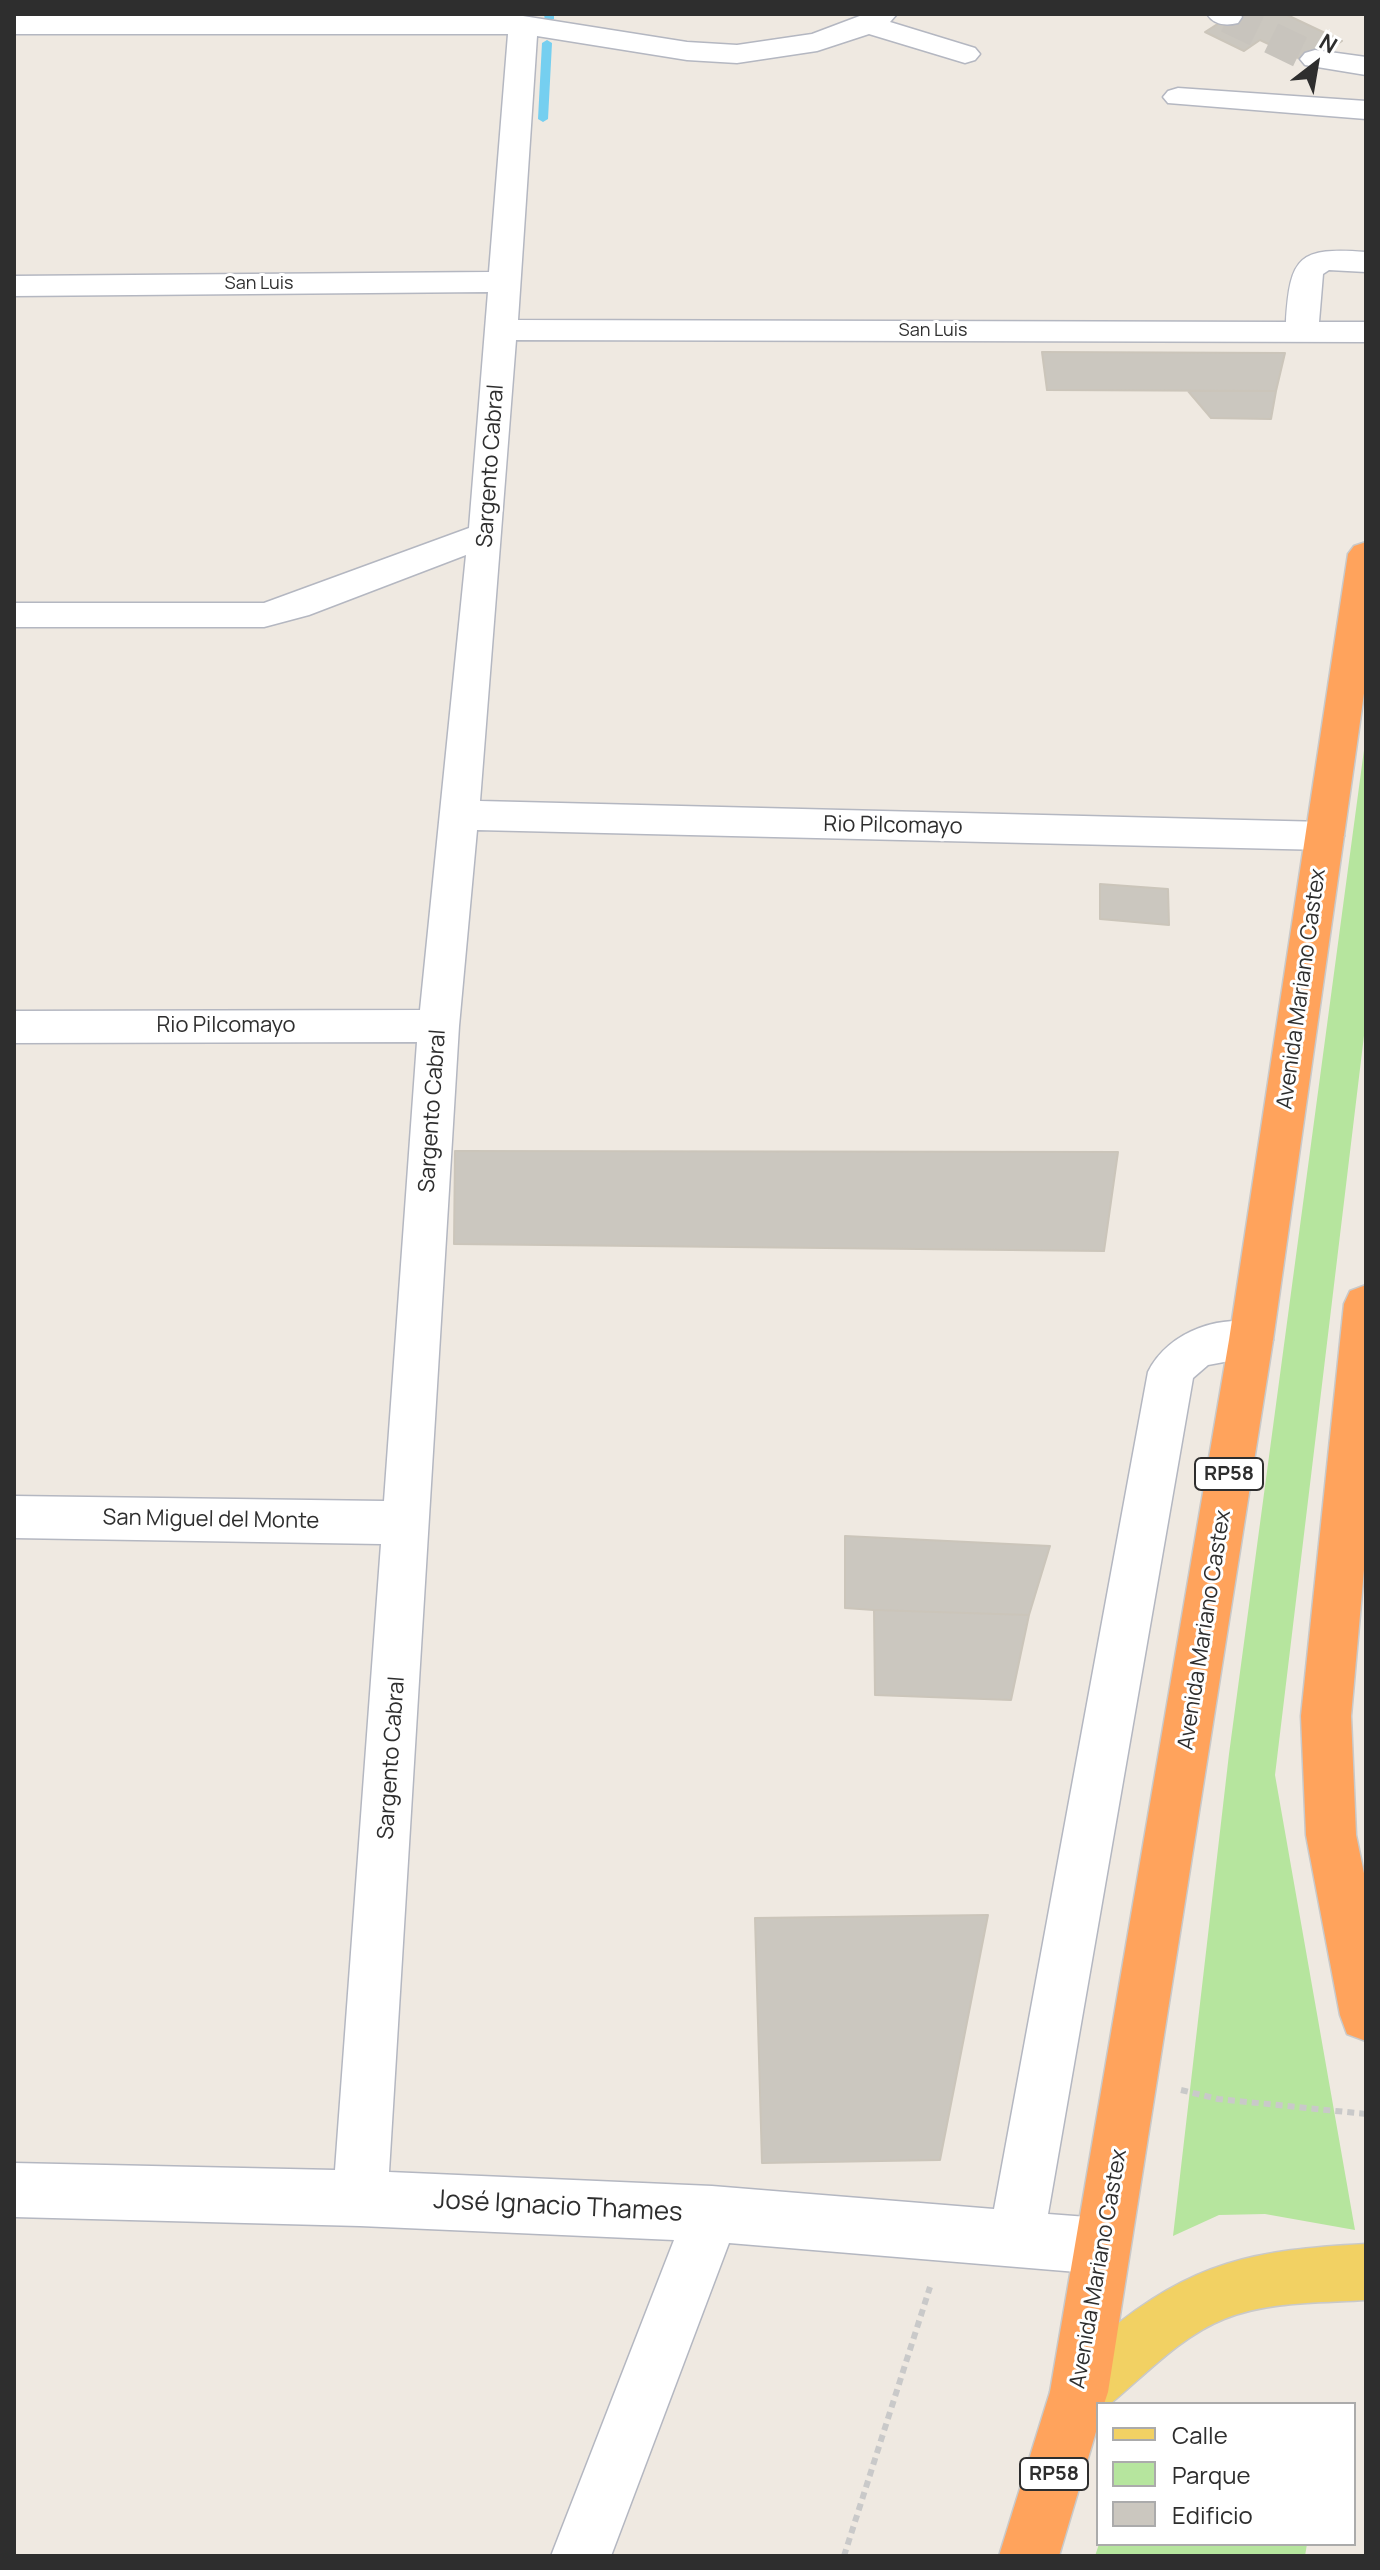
<!DOCTYPE html>
<html>
<head>
<meta charset="utf-8">
<style>
	body { margin:0 }
	#map { position:relative; width:1380px; height:2570px; overflow:hidden; background:#efe9e1; font-family:Manrope,sans-serif }
	canvas { display:block }
	.frame { position:absolute; inset:0; border:16px solid #2e2e2e; pointer-events:none }
	.legend { position:absolute; left:1096px; top:2402px; width:260px; height:144px; box-sizing:border-box; background:#fff; border:2px solid #ababab; margin:0; padding:10px 14px; list-style:none; font-size:24px; color:#2e2e2e }
	.legend li { display:flex; align-items:center; gap:16px; height:40px }
	.legend b { width:40px; border:2px solid #ababab }
	.north { position:absolute; left:1276px; top:24px; width:80px; height:80px; -webkit-text-stroke:6px #fff; paint-order:stroke; rotate:31deg; font-size:22px; font-weight:700; line-height:32px; text-align:center; color:#2e2e2e }
	.north::after { content:''; display:block; margin:auto; width:28px; height:36px; background:#2e2e2e; clip-path:polygon(50% 0,100% 100%,50% 72%,0 100%) }
</style>
</head>
<body>
<div id="map">
<canvas width="1380" height="2570"></canvas>
<div class="frame"></div>
<ul class="legend">
<li><b style="height:10px;background:#f2d163"></b>Calle</li>
<li><b style="height:22px;background:#b6e59e"></b>Parque</li>
<li><b style="height:22px;background:#cbc7bf"></b>Edificio</li>
</ul>
<div class="north">N</div>
</div>
<script>
const c = document.querySelector('canvas').getContext('2d');
c.lineJoin = 'round';
function fillPath(path, color) {
  c.fillStyle = color;
  c.fill(path, 'evenodd');
}
function trace(path, color, width, dash) {
  c.strokeStyle = color;
  c.lineWidth = width;
  c.lineCap = dash ? 'butt' : 'round';
  c.setLineDash(dash || []);
  c.stroke(path);
}
function write(font, color, halo, rows, align = 'center') {
  c.font = font + ' Manrope,sans-serif';
  c.lineWidth = 6;
  c.setLineDash([]);
  c.textBaseline = 'middle';
  c.strokeStyle = halo;
  c.fillStyle = color;
  for (const [text, x, y, turn = 0] of rows) {
    c.save();
    c.translate(x, y);
    c.rotate((+turn || 0) * Math.PI / 180);
    c.textAlign = isNaN(turn) ? turn : align;
    if (halo) c.strokeText(text, 0, 0);
    c.fillText(text, 0, 0);
    c.restore();
  }
}
const green = new Path2D(`
	M1366,735V1019L1275,1775L1355,2230L1265,2214L1219,2215L1173,2236L1229,1754Z
	M1099,2544H1307L1305,2556H1095Z`);
const stream = new Path2D(`
	M544,14H554V19L545,21Z
	M547,40L552,43L548,119L543,122L538,119L542,43Z`);
const building = new Path2D(`
	M1233,14H1285L1342,41L1309,63L1260,40L1244,51L1205,32Z
	M1042,352L1285,353L1276,391L1047,390Z
	M1188,391H1276L1271,419L1211,418Z
	M1100,884L1168,889L1169,925L1100,919Z
	M455,1151L1118,1152L1104,1251L454,1244Z
	M845,1536L1050,1546L1029,1615L874,1610L845,1608Z
	M874,1610L1029,1615L1011,1700L875,1695Z
	M988,1915L940,2160L762,2163L755,1918Z`);
const minorTunnel = new Path2D(`
	M1228,17L1315,59`);
const path = new Path2D(`
	M1181,2090L1218,2099L1366,2114
	M844,2556L930,2287`);
const minor = new Path2D(`
	M865,14H897L890,22L975,48L980,54L975,60L965,63L869,34L817,51L737,63L687,60L537,36L518,320L1286,322C1290,256 1299,247 1366,252V272L1329,270L1323,274L1319,322H1366V342L516,340L480,801L1325,822L1339,826L1344,836L1339,846L1325,850L477,830L459,1026L389,2172L712,2186L994,2209L1148,1372C1168,1331 1225,1311 1267,1326L1273,1340L1267,1354L1208,1365L1193,1378L1048,2214L1101,2218L1121,2226L1129,2246L1121,2266L1101,2274L729,2243L611,2556H551L674,2240L360,2226L14,2217V2163L335,2170L381,1544L14,1538V1496L384,1501L417,1042L14,1043V1011L420,1010L466,555L309,615L264,627H14V603H264L469,528L488,292L14,296V276L489,272L508,34H14V16H523L687,42L737,45L812,34Z
	M1207,14H1240L1242,17L1238,23C1226,26 1214,25 1207,14Z
	M1315,50L1366,57V75L1305,65L1300,59L1305,53Z
	M1178,88L1366,101V119L1168,103L1163,97L1168,91Z`);
const major = new Path2D(`
	M1366,2244V2300C1320,2303 1268,2301 1224,2319C1181,2336 1145,2375 1110,2404H1098V2413L1079,2421L1059,2412L1050,2392C1061,2366 1082,2353 1104,2335C1193,2261 1254,2250 1366,2244Z`);
const highway = new Path2D(`
	M1366,542V679L1273,1340L1108,2392L1104,2404H1098V2425L1059,2556H999L1050,2392L1229,1340L1348,554L1354,546Z
	M1366,1285V1547L1351,1716L1356,1835L1366,1883V2041L1347,2034L1340,2015L1306,1835L1301,1716L1344,1304L1350,1291Z`);
const farStreetnames = [
	["San Luis",259,284],
	["San Luis",933,331]
];
const shields = [
	[1229,1474,68],
	[1054,2474,68]
];
const shieldNames = [
	["RP58",1229,1474],
	["RP58",1054,2474]
];
const streetNames = [
	["Sargento Cabral",491,466,-86],
	["Rio Pilcomayo",893,826,1],
	["Avenida Mariano Castex",1302,989,-82],
	["Rio Pilcomayo",226,1026],
	["Sargento Cabral",433,1111,-86],
	["San Miguel del Monte",211,1520,1],
	["Avenida Mariano Castex",1205,1630,-81],
	["Sargento Cabral",392,1758,-86],
	["Avenida Mariano Castex",1099,2269,-80]
];
const nearStreetnames = [
	["José Ignacio Thames",558,2207,3]
];
fillPath(green, '#b6e59e');
fillPath(stream, '#75cff0');
fillPath(building, '#cbc7bf');
trace(building, '#cbc5ba', 2);
trace(minorTunnel, '#c8c4bd', 32, [32, 16]);
trace(minor, '#b4b7c1', 3);
trace(major, '#c9c9c9', 3);
trace(highway, '#c9c9c9', 3);
trace(path, '#c9c9c9', 6, [7, 5]);
fillPath(minor, '#fff');
fillPath(major, '#f2d163');
fillPath(highway, '#ffa35c');
write('18px', '#2e2e2e', '#fff', farStreetnames);
for (const [x, y, w] of shields) {
  const box = new Path2D();
  box.roundRect(x - w / 2, y - 16, w, 32, 6);
  c.fillStyle = '#fff';
  c.fill(box);
  trace(box, '#2e2e2e', 2);
}
write('bold 20px', '#2e2e2e', null, shieldNames);
write('22px', '#2e2e2e', '#fff', streetNames);
write('26px', '#2e2e2e', '#fff', nearStreetnames);
</script>
</body>
</html>
